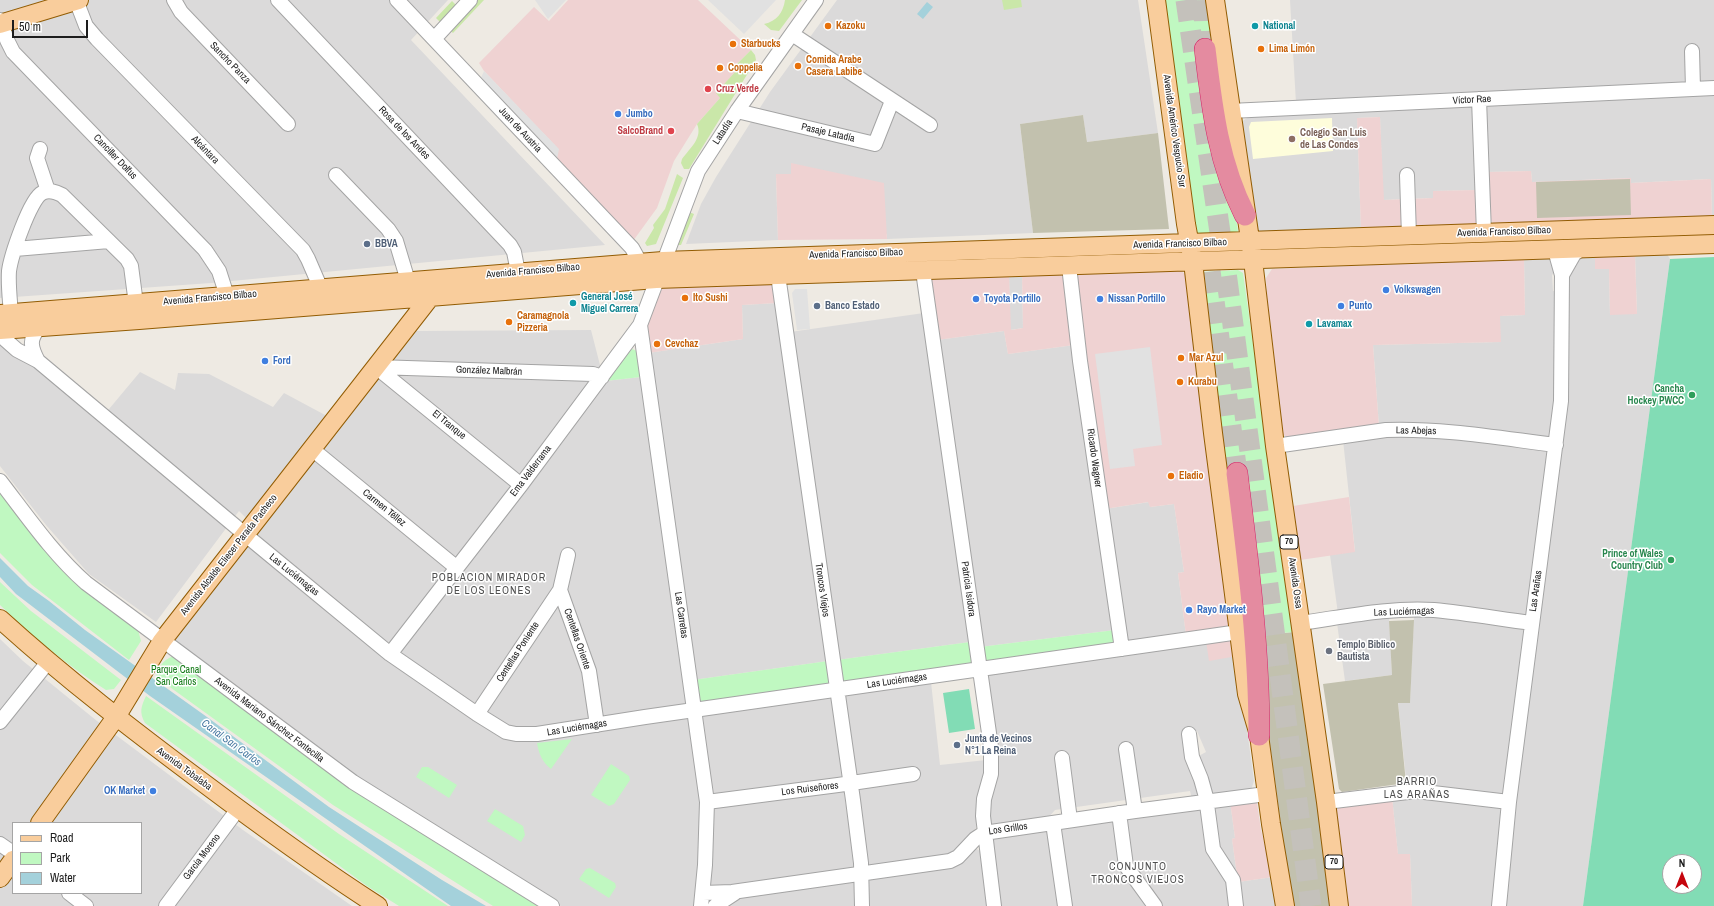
<!DOCTYPE html>
<html>
<head>
<meta charset="utf-8">
<style>
	body { margin:0 }
	#map { position:relative; width:1714px; height:906px; overflow:hidden; background:#eeeae3; font-family:"Archivo Narrow",sans-serif }
	canvas { display:block }
	.legend { position:absolute; left:12px; top:822px; width:130px; height:72px; box-sizing:border-box; background:#fff; border:1px solid #a5a5a5; margin:0; padding:5px 7px; list-style:none; font-size:12px; color:#1d1d1d }
	.legend li { display:flex; align-items:center; gap:8px; height:20px }
	.legend b { width:20px; border:1px solid #a5a5a5 }
	.north { position:absolute; left:1662px; top:854px; width:40px; height:40px; box-sizing:border-box; background:#fff; border:1px solid #a5a5a5; border-radius:50%; rotate:0deg; font-size:11px; font-weight:700; line-height:16px; text-align:center; color:#1d1d1d }
	.north::after { content:''; display:block; margin:auto; width:14px; height:18px; background:#c5050d; clip-path:polygon(50% 0,100% 100%,50% 72%,0 100%) }
	.scale { position:absolute; left:12px; top:20px; width:76px; height:18px; box-sizing:border-box; border:2px solid #1d1d1d; border-top:0; padding-left:5px; font-size:12px; line-height:14px; white-space:nowrap; color:#1d1d1d; -webkit-text-stroke:3px #fff; paint-order:stroke }
</style>
</head>
<body>
<div id="map">
<canvas width="1714" height="906"></canvas>
<ul class="legend">
<li><b style="height:5px;background:#f9cd9c"></b>Road</li>
<li><b style="height:11px;background:#c0f8c1"></b>Park</li>
<li><b style="height:11px;background:#a4d1db"></b>Water</li>
</ul>
<div class="north">N</div>
<div class="scale">50 m</div>
</div>
<script>
const c = document.querySelector('canvas').getContext('2d');
c.lineJoin = 'round';
function fillPath(path, color) {
  c.fillStyle = color;
  c.fill(path, 'evenodd');
}
function trace(path, color, width, dash) {
  c.strokeStyle = color;
  c.lineWidth = width;
  c.lineCap = dash ? 'butt' : 'round';
  c.setLineDash(dash || []);
  c.stroke(path);
}
function write(font, color, halo, rows, align = 'center') {
  c.font = font + ' "Archivo Narrow",sans-serif';
  c.lineWidth = 3;
  c.setLineDash([]);
  c.textBaseline = 'middle';
  c.strokeStyle = halo;
  c.fillStyle = color;
  for (const [text, x, y, turn = 0] of rows) {
    c.save();
    c.translate(x, y);
    c.rotate((+turn || 0) * Math.PI / 180);
    c.textAlign = isNaN(turn) ? turn : align;
    if (halo) c.strokeText(text, 0, 0);
    c.fillText(text, 0, 0);
    c.restore();
  }
}
const residential = new Path2D(`
	M0,0H448L411,40L605,245L211,283L0,298Z
	M837,0H1138L1158,133L1087,142L1083,115L1020,124L1033,233L887,239V235L791,163V174L776,175L778,240L686,244L701,204L716,177L770,92Z
	M1290,0H1714V82L1296,103Z
	M1714,93V220H1712L1711,179L1631,183V178L1532,182L1531,171L1488,172L1485,107L1487,105Z
	M1470,105L1472,107L1477,190L1433,191V198L1383,200L1380,117L1357,118L1361,230L1262,235L1257,231L1241,123L1244,120L1249,117Z
	M1667,254L1670,259L1583,906H1504L1513,803L1554,497L1566,275L1576,257L1595,256L1609,269L1610,314H1637L1635,255Z
	M1546,257L1550,259L1556,271L1552,275L1553,291L1557,292L1558,373L1549,439L1379,427L1373,345L1500,342V316L1525,315L1524,259Z
	M1022,273L1023,328L1010,330L1009,274Z
	M777,303L828,661L693,680L648,353L743,339L742,305Z
	M924,313L970,642L837,660L790,332Z
	M591,330L601,369L394,641L385,643L257,538L255,527L239,511L156,622L89,574L46,525L0,466V344H6L99,421L140,372L175,390L178,373L209,374L273,407L284,393L340,423L414,331Z
	M1004,331L1008,354L1074,345L1115,630L980,647L937,340Z
	M641,377L686,705L604,717L600,714L557,583L477,703L471,702L402,655V649L605,381Z
	M1406,434L1545,449L1549,455L1527,614L1525,616L1338,614L1330,555L1355,551L1343,440Z
	M1149,502L1150,507L1174,504L1184,572L1178,573L1186,635L1128,641L1126,638L1105,509Z
	M248,545L503,736L686,718L689,721L701,812L696,906H561L359,781L172,643L239,547Z
	M560,604L586,674L590,720L528,730L508,727L487,714L485,709L551,607Z
	M1389,615L1392,675L1345,681L1337,623Z
	M1414,616H1433L1521,628L1525,632L1505,789L1500,796L1407,788L1398,702H1410Z
	M0,639L23,661L97,721L243,830L352,906H0ZM13,823H141V893H13Z
	M1206,641L1237,656L1254,781L1251,790L1210,797L1195,758L1206,752L1197,731L1187,733L1202,795L1192,799L1190,791L1055,810L1047,819L995,827L988,824L987,675Z
	M931,682L940,765L986,760L976,828L951,856L868,866L856,777L842,699L845,695Z
	M828,697L832,700L843,776L841,779L711,795L701,717L703,715Z
	M842,790L844,792L854,862L853,869L711,889L708,881L711,811L714,808Z
	M1409,795L1499,806L1501,808L1494,906H1412L1410,854L1398,855L1392,797Z
	M1230,801L1235,838L1232,839L1238,882L1273,877L1277,906H1238L1217,852L1210,805Z
	M1201,806L1230,882L1234,906H1158L1130,866L1122,818Z
	M1114,818L1121,860L1152,906H1069L1059,827Z
	M1047,828L1062,906H999L992,838Z
	M973,849H977L981,852L991,906H866L868,879Z
	M855,881L858,906H724L735,899L749,895Z`);
const commercial = new Path2D(`
	M568,0H698L751,50L733,68L735,72L717,93L720,98L697,124L674,161L657,208L633,241L556,161L558,149L484,71L479,63L534,7L549,21Z
	M1380,117L1384,200L1433,198V191L1477,190L1478,223L1475,226L1361,230L1357,118Z
	M791,163L884,183L887,239L778,240L776,174H791Z
	M1531,171L1532,182L1631,178V183L1711,179L1712,220L1494,225L1490,218L1488,172Z
	M1635,255L1637,314L1610,315L1609,269H1595V256Z
	M1524,259L1525,315L1500,316L1501,342L1373,345L1379,427L1290,439L1282,434L1268,320L1266,278L1272,269Z
	M1180,270L1186,275L1230,626L1186,635L1178,573L1184,572L1174,504L1150,507L1148,502L1105,509L1074,280L1077,273Z
	M1022,273L1064,274L1074,345L1008,354L1004,331L937,340L930,281L932,277L1009,274L1011,330L1023,328Z
	M773,283L777,303L742,305L743,339L648,353L645,328L660,288Z
	M1349,497L1355,552L1300,560L1293,506Z
	M1231,638L1237,656L1209,661L1206,641Z
	M1392,797L1398,854H1410L1412,906H1346L1336,807Z
	M1230,801H1255L1257,803L1261,830L1273,877L1238,882L1232,839L1235,838Z`);
const education = new Path2D(`
	M1332,118L1333,151L1253,159L1249,127L1251,122Z`);
const construction = new Path2D(`
	M1083,115L1087,142L1158,133L1169,229L1033,233L1020,124Z
	M1630,179L1631,215L1537,218L1536,182Z
	M1414,620L1410,703H1398L1406,783L1342,792L1339,789L1323,684L1392,675L1389,621Z
	M1294,632L1333,906H1292L1269,738L1262,635Z`);
const grass = new Path2D(`
	M478,0H484L453,33L450,30Z
	M785,0H802L779,31L771,30L764,24C777,21 783,13 785,0Z
	M1002,0H1021L1022,7L1004,10Z
	M452,1L456,5L440,22L436,18Z
	M751,50L755,55L756,60L689,169H684L681,163L682,159C690,148 703,138 697,124L720,98L716,93L735,72L733,68Z
	M677,174L683,178L656,244L647,246L645,243L654,228L653,225L665,209Z
	M689,212L694,214L681,245H675Z`);
const park = new Path2D(`
	M1163,0H1208L1238,232L1198,234L1196,231Z
	M1238,270L1243,273L1294,632L1245,636L1203,272Z
	M632,349L637,351L641,377L605,381Z
	M0,488L138,630L141,641L129,660L32,585L0,553Z
	M0,582L31,611L121,680L114,689L106,690C68,666 32,636 0,605Z
	M1115,630V643L984,662L980,647Z
	M970,642L972,664L842,684L837,660Z
	M173,656L540,906H493L333,805L156,677C159,666 162,661 173,656Z
	M828,661L830,682L828,686L701,703L699,701L693,680Z
	M146,696L339,834L448,906H399L367,886L145,723C139,712 141,707 146,696Z
	M572,739L551,769C542,762 539,754 537,743Z
	M611,764L629,776L630,780L614,804L609,806L591,795Z
	M422,767H428L457,785L449,798L416,777Z
	M495,809L523,826L525,835L521,842L487,821Z
	M590,868L615,883L616,887L609,898L579,879L586,869Z`);
const pitch = new Path2D(`
	M1714,257V906H1583L1670,259ZM1670,862H1694V886H1670Z
	M969,689L975,729L949,733L943,693Z`);
const parking = new Path2D(`
	M535,0H566L548,19Z
	M708,0H776L744,34Z
	M484,71L559,149L557,159L481,78Z
	M795,289H807L810,329L797,330L792,293Z
	M1150,347L1162,445L1133,449L1135,466L1110,469L1095,354Z`);
const water = new Path2D(`
	M927,2L933,7L923,19L917,14Z
	M0,558L28,586L49,601L85,630L207,717L329,807L442,880L486,906H451L150,696L16,594L0,577Z`);
const highwayTunnel = new Path2D(`
	M1186,0L1227,280L1311,906
	M1204,0L1205,48
	M1206,241L1237,473`);
const minor = new Path2D(`
	M76,0L86,26L97,39L303,250L308,259L324,296
	M174,0L181,12L288,124
	M278,0L510,245L514,252L518,272
	M397,0L632,248L637,257V263
	M0,20L7,40L13,52L205,250L219,271L227,296
	M792,34L930,125
	M434,39L470,0
	M1692,51L1693,89
	M1479,99L1484,233
	M737,111L875,144L892,101
	M1230,111L1714,88
	M40,149L37,158L48,191
	M336,175L388,229L396,241L408,281
	M1407,175L1409,236
	M15,249L109,241
	M1069,266L1080,361L1122,649
	M923,271L991,747V774L984,799L983,816L994,906
	M778,275L853,800L861,863L862,906
	M1562,275L1574,254L1580,250
	M11,314C10,300 8,285 9,271C11,256 30,199 42,193C49,189 56,192 62,195L127,259L131,266L136,304
	M640,325L707,802L705,865L701,906
	M0,335L17,350L38,361L253,541L390,654L477,714L506,732L516,734H537L645,717L1239,632
	M38,361C31,348 28,339 40,327
	M376,367L593,374L602,377
	M376,367L521,485
	M1275,446L1386,430C1443,428 1499,438 1556,445
	M312,449L457,568
	M0,481C27,516 53,554 86,583L353,782L552,906
	M568,555L560,590L589,671L597,725
	M1300,623C1344,617 1390,607 1434,610C1467,613 1500,619 1532,623
	M390,654L521,485L640,325L698,171L737,111L816,0
	M477,714L560,590
	M0,722L48,662
	M1189,734L1192,757L1201,779L1206,797L1213,849L1233,880L1236,906
	M1126,749L1135,811
	M1062,758L1070,820
	M707,802L838,785L913,774
	M1326,802L1416,791L1509,802
	M1119,813L1126,866L1155,906
	M1053,823L1065,906
	M0,844L13,853
	M69,893L86,906
	M703,893L732,892L950,861L958,857L975,839L984,833L1135,811L1266,794
	M166,906L238,809
	M715,906L735,893
	M1499,906L1509,802L1561,401L1562,275L1555,250`);
const major = new Path2D(`
	M1156,0L1186,224L1193,262L1213,433L1247,694L1259,735L1271,824L1285,906
	M1215,0L1253,260L1275,446L1326,802L1339,906
	M0,24L79,0
	M0,314L663,261L1714,225
	M0,330L139,320L656,279L1714,244
	M0,619C65,678 134,731 205,784C261,826 319,868 378,906
	M40,823L116,717L162,641L435,291
	M0,878L13,860`);
const highway = new Path2D(`
	M1205,49C1212,107 1218,162 1245,215
	M1237,473C1248,561 1259,647 1259,735`);
const markers = [
	[828,26,4,"#e8710a"],
	[1255,26,4,"#0f9aa8"],
	[733,44,4,"#e8710a"],
	[1261,49,4,"#e8710a"],
	[798,66,4,"#e8710a"],
	[720,68,4,"#e8710a"],
	[708,89,4,"#e0444e"],
	[618,114,4,"#3f7fe0"],
	[671,131,4,"#e0444e"],
	[1292,139,4,"#8d6e63"],
	[367,244,4,"#5c6f8a"],
	[1386,290,4,"#3f7fe0"],
	[685,298,4,"#e8710a"],
	[976,299,4,"#3f7fe0"],
	[1100,299,4,"#3f7fe0"],
	[573,303,4,"#0f9aa8"],
	[817,306,4,"#5c6f8a"],
	[1341,306,4,"#3f7fe0"],
	[509,322,4,"#e8710a"],
	[1309,324,4,"#0f9aa8"],
	[657,344,4,"#e8710a"],
	[1181,358,4,"#e8710a"],
	[265,361,4,"#3f7fe0"],
	[1180,382,4,"#e8710a"],
	[1692,395,4,"#2e9e5b"],
	[1171,476,4,"#e8710a"],
	[1671,560,4,"#2e9e5b"],
	[1189,610,4,"#3f7fe0"],
	[1329,651,4,"#6b7280"],
	[957,745,4,"#5c6f8a"],
	[153,791,4,"#3f7fe0"]
];
const shields = [
	[1289,542,18],
	[1334,862,18]
];
const shieldNames = [
	["70",1289,542],
	["70",1334,862]
];
const foodNames = [
	["Kazoku",836,26],
	["Starbucks",741,44],
	["Lima Limón",1269,49],
	["Comida Arabe",806,60],
	["Casera Labibe",806,72],
	["Coppelia",728,68],
	["Ito Sushi",693,298],
	["Caramagnola",517,316],
	["Pizzeria",517,328],
	["Cevchaz",665,344],
	["Mar Azul",1189,358],
	["Kurabu",1188,382],
	["Eladio",1179,476]
];
const cultureNames = [
	["National",1263,26],
	["General José",581,297],
	["Miguel Carrera",581,309],
	["Lavamax",1317,324]
];
const streetNames = [
	["Sancho Panza",230,63,46],
	["Víctor Rae",1472,100,-3],
	["Juan de Austria",520,130,47],
	["Avenida Américo Vespucio Sur",1174,131,82],
	["Latadía",723,132,-57],
	["Rosa de los Andes",404,133,46],
	["Pasaje Latadía",828,133,13],
	["Alcántara",205,150,46],
	["Canciller Dolfus",115,157,46],
	["Avenida Francisco Bilbao",1504,232,-2],
	["Avenida Francisco Bilbao",1180,244,-2],
	["Avenida Francisco Bilbao",856,254,-2],
	["Avenida Francisco Bilbao",533,271,-5],
	["Avenida Francisco Bilbao",210,298,-5],
	["González Malbrán",489,371,2],
	["El Tranque",449,425,39],
	["Las Abejas",1416,431,1],
	["Ricardo Wagner",1094,458,82],
	["Ema Valderrama",531,471,-53],
	["Carmen Téllez",384,508,39],
	["Avenida Alcalde Eliecer Parada Pacheco",229,555,-52],
	["Las Luciérnagas",294,575,39],
	["Avenida Ossa",1295,583,82],
	["Patricia Isidora",968,589,82],
	["Troncos Viejos",822,590,82],
	["Las Arañas",1536,591,-82],
	["Las Luciérnagas",1404,612,-2],
	["Las Carretas",681,615,82],
	["Centellas Oriente",577,639,71],
	["Centellas Poniente",518,652,-57],
	["Las Luciérnagas",897,681,-8],
	["Avenida Mariano Sánchez Fontecilla",269,720,37],
	["Las Luciérnagas",577,728,-9],
	["Avenida Tobalaba",184,769,36],
	["Los Ruiseñores",810,789,-7],
	["Los Grillos",1008,829,-8],
	["García Moreno",202,857,-53]
];
const healthNames = [
	["Cruz Verde",716,89],
	["SalcoBrand",663,131,"right"]
];
const shopNames = [
	["Jumbo",626,114],
	["Volkswagen",1394,290],
	["Toyota Portillo",984,299],
	["Nissan Portillo",1108,299],
	["Punto",1349,306],
	["Ford",273,361],
	["Rayo Market",1197,610],
	["OK Market",145,791,"right"]
];
const educationNames = [
	["Colegio San Luis",1300,133],
	["de Las Condes",1300,145]
];
const serviceNames = [
	["BBVA",375,244],
	["Banco Estado",825,306],
	["Junta de Vecinos",965,739],
	["N°1 La Reina",965,751]
];
const leisureNames = [
	["Cancha",1684,389],
	["Hockey PWCC",1684,401],
	["Prince of Wales",1663,554],
	["Country Club",1663,566]
];
const worshipNames = [
	["Templo Biblico",1337,645],
	["Bautista",1337,657]
];
const parkNames = [
	["Parque Canal",176,670],
	["San Carlos",176,682]
];
const neighbourhoodNames = [
	["POBLACION MIRADOR",489,578],
	["DE LOS LEONES",489,591],
	["BARRIO",1417,782],
	["LAS ARAÑAS",1417,795],
	["CONJUNTO",1138,867],
	["TRONCOS VIEJOS",1138,880]
];
const waterNames = [
	["Canal San Carlos",231,743,36]
];
fillPath(residential, '#dbdada');
fillPath(commercial, '#efd2d2');
fillPath(education, '#fefddb');
fillPath(construction, '#c2c1ae');
fillPath(grass, '#cae7a9');
fillPath(park, '#c0f8c1');
fillPath(pitch, '#82dcb5');
fillPath(parking, '#e1e1e1');
fillPath(water, '#a4d1db');
trace(highwayTunnel, '#c4c1bb', 21, [21, 10]);
trace(minor, '#a4a4a4', 16);
trace(major, '#925c03', 20);
trace(highway, '#d4286a', 22);
trace(minor, '#fff', 14);
trace(major, '#f9cd9c', 18);
trace(highway, '#e48ba0', 21);
for (const [x, y, r, color] of markers) {
  const dot = new Path2D();
  dot.arc(x, y, r, 0, 2 * Math.PI);
  c.fillStyle = color;
  c.fill(dot);
  trace(dot, '#fff', 1.5);
}
for (const [x, y, w] of shields) {
  const box = new Path2D();
  box.roundRect(x - w / 2, y - 7, w, 14, 3);
  c.fillStyle = '#fff';
  c.fill(box);
  trace(box, '#1d1d1d', 1);
}
write('bold 9px', '#1d1d1d', null, shieldNames);
write('bold 10px', '#c56008', '#fff', foodNames, 'left');
write('bold 10px', '#0d838f', '#fff', cultureNames, 'left');
write('10px', '#1d1d1d', '#fff', streetNames);
write('bold 10px', '#be3a42', '#fff', healthNames, 'left');
write('bold 10px', '#366cbe', '#fff', shopNames, 'left');
write('bold 10px', '#785e54', '#fff', educationNames, 'left');
write('bold 10px', '#4e5e75', '#fff', serviceNames, 'left');
write('bold 10px', '#27864d', '#fff', leisureNames, 'right');
write('bold 10px', '#5b616d', '#fff', worshipNames, 'left');
write('10px', '#0e7812', '#fff', parkNames);
c.letterSpacing = '1px';
write('11px', '#505050', '#fff', neighbourhoodNames);
c.letterSpacing = '0px';
write('italic 11px', '#497aa2', '#fff', waterNames);
</script>
</body>
</html>
